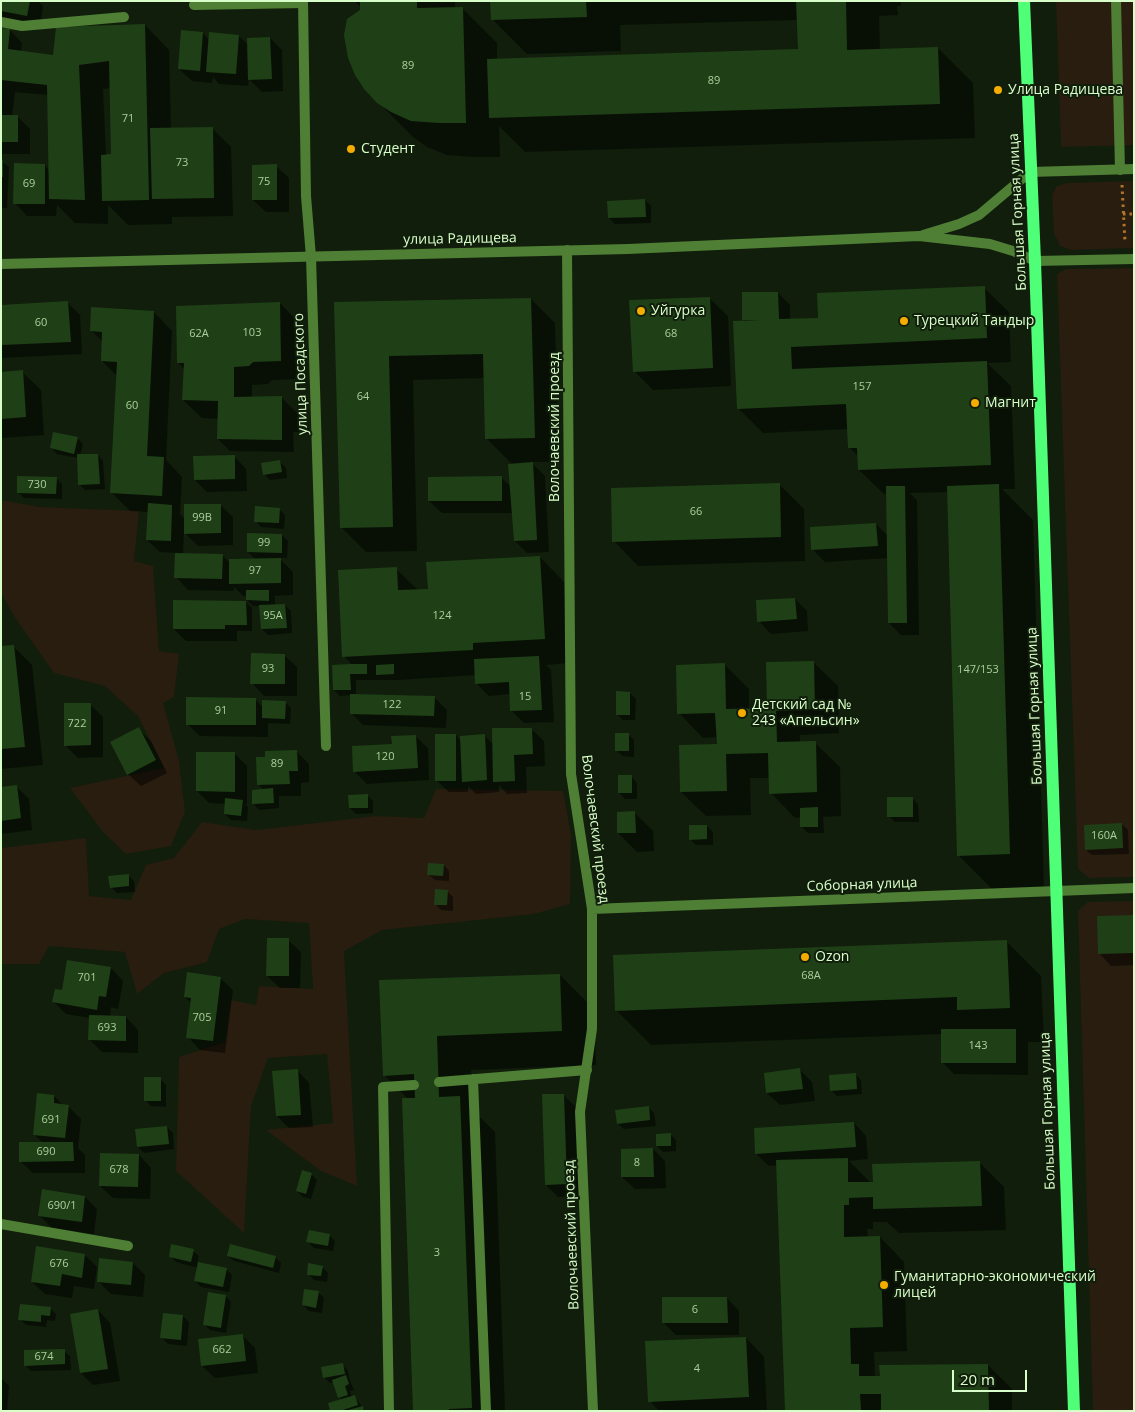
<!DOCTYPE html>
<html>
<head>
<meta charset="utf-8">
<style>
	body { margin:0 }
	#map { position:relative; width:1135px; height:1412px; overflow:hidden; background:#101e0b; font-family:"Open Sans",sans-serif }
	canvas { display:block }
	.frame { position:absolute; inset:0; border:2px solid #d8ffc9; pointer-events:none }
	.scale { position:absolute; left:952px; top:1370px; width:75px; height:22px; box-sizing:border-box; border:2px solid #d8ffc9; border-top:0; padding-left:6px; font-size:15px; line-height:18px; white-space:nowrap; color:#d8ffc9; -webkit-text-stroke:4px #101e0b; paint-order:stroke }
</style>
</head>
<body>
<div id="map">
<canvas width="1135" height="1412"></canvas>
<div class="frame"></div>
<div class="scale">20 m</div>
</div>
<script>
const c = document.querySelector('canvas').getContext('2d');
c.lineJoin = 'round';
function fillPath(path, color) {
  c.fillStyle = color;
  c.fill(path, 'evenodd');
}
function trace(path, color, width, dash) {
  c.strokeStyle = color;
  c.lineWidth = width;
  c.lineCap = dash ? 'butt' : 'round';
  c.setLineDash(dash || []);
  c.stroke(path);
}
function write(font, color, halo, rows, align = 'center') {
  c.font = font + ' "Open Sans",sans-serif';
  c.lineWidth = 4;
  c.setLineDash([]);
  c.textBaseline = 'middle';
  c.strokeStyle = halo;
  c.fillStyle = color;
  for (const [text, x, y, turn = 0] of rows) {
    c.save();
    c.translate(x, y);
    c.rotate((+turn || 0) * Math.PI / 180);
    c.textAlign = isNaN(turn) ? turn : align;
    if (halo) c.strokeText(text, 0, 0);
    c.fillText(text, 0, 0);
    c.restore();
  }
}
const green = new Path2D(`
	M1056,1H1134V145L1061,147Z
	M1134,181V248L1071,250L1060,246L1054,233L1052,195L1057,186L1067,183Z
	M1134,268V877L1089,878L1078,869L1057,274L1066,269Z
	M1,500L40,507L139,511L134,561L153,566L159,651L179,654L174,697L163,703L179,761L185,812L171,846L126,854L103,832L70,788L164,768L138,716L105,686L54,673L16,619L1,593Z
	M436,789L563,791L571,835L570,904L534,914L382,930L344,951L357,1186L321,1171L266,1130L333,1123L327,1054L268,1058L251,1106L244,1233L176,1171L179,1057L225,1042L231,1000L256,1005L259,986L313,989L309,923L245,919L219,929L207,962L164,973L137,994L125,952L49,946L39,964H1V848L86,838L89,896L131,900L146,865L174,858L202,822L256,830L376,816L424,818Z
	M1134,901V1411H1093L1078,911L1088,902Z`);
const shadow = new Path2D(`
	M1,1H38L43,6L40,28L1,21Z
	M354,1H455V9L462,8L497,43V59L799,50L798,20L620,25L621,51L527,54L492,19V1H901V6H897L898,15L879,16L880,50L938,48L973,83L975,138L525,152L499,126L500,157H475L447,155L427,147L413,137L378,102L362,8Z
	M145,25L169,50L171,129L212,128L231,147L233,216L172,217V224L128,225L108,205V224L75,223L57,205L56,216H27L15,203L45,165L50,171L48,95L15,92L12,117H18L30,129V154H1V30H10L22,43L21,52L54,57ZM111,88L112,156H106L103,89Z
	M203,33L209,40L239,36L248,45L270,38L282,50L283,91L262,92L249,79L248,86L219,84L213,77L212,83L192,81L179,69Z
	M1,161L9,167L7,208H1Z
	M276,166L289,178V212H266L253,200Z
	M645,200L651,206V223L615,224L609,218Z
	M984,288L1009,312L1011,362L987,363L1011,386L1015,489H1002L1033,520L1044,889L993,890L958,855L948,492L910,493L917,500L919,635H901L889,623L888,558L825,562L813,550L876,524L888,536L887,494H884L859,470V457L850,448L849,429L763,433L738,408L746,322L744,319L778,293L790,305V320L819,319Z
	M709,298L728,316L731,386L653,390L634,371Z
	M531,299L555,323L559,462H531L545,476L549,552L527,553L515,541L513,513H442L429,501L502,478L511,487L513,465L486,438L485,378L413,380L417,551L366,552L341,527L336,304Z
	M68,303L80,315L82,354L1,358V306Z
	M280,303L298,322L300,379L272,380L268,384L252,385V397H281L300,416V432H293L294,452L230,451L218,439V419L202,418L183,400L185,370L178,363Z
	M154,312L172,331L166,460L182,477L180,514L185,519L220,505L233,517V545L198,546L184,532L183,554L222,555L230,563L256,560L248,552L282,535L288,541L287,558H279L293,572V595L273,596L275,597V606L285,605L291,611L292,633L268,635L262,629L261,606H253L247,600V596H243L234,587V591L188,590L176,577V553L160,552L147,540L149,512L130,511L111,492L117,376L102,361L103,342L91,330Z
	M22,372L41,390L44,435L1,438V373Z
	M77,438L83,444L80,456L98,455L103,461L105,489L85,490L79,484L78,458L57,454L51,448Z
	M234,456L246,469L247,491L207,492L195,480Z
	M280,462L286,468L287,478L270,480L264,474Z
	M56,478L62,484V499L24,498L18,492Z
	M779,484L804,509L805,561L638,566L614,541Z
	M279,509L285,515L284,529L261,527L256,521Z
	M540,557L564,582L569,663L546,665L551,670L554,722L524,723L512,711L511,694L489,696L476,683V675L399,680H356V695L434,697L447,710L446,728L363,725L351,713V695L340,696L334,690L353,666L344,656L396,569L419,591L430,590Z
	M795,599L807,611L808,631L771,634L759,621Z
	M246,602L252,608V631H237V641H186L174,629Z
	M13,646L32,665L43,765L1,769V647Z
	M284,655L297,667V696H264L252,683Z
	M813,662L838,686L839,733L800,735V743H815L840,767L841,816L823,817L824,833H808L802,827V817L795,818L771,793L770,778H750L751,815L706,816L681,792L718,745V737L703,738L679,713L724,664L749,689V710L768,709Z
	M630,693L636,699L635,720H623L617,714Z
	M255,699L263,707L285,702L291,708L290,724L268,723V737L200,736L187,724Z
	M90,704L103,717V757L78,758L65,745Z
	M138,729L151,741L167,773L141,786L128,774Z
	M531,729L544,741L545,766L526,767L527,793L507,794L499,785V792L476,794L468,786V792H449L436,780L456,735L461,741L485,736L493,744Z
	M628,734L634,740V757L623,756L617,751Z
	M415,736L428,748L429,780L367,784L355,772L393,745Z
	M296,751L309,764V782L301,783V796H279V808L259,810L254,804L264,790L258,784Z
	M235,754L247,766V804H245L248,807L247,821L231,820L225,814L226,804L209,803L197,791Z
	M632,777L637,783V799H625L619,793Z
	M16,786L29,799L32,830L1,834V788Z
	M367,795L373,801V813L356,814L350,808Z
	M912,798L918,804L919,822H895L889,816Z
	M635,813L653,831L654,851L637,852L618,833Z
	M1122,824L1128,830L1129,854L1092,855L1086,850Z
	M707,826L713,832V845H696L690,839Z
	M444,865L449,871V881L435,880L429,875Z
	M128,875L134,881L135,892L117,893L111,887Z
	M447,891L453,897V911L441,910L435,904Z
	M1133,917L1134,965L1111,966L1099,953Z
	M288,940L301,952L300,988H280L267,976Z
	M1006,941L1041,976L1044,1042H1028V1075L954,1074L942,1062V1034L651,1045L616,1010Z
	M111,968L123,981L118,1009L111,1007L110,1017H126L138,1030V1053L102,1052L90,1040V1018L66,1014L54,1002Z
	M560,975L594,1009L596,1065L471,1070L473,1110L495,1132L505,1411H415L408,1099L384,1075L381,981Z
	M220,978L233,990L225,1053L200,1050L188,1037L192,1004L185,997Z
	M297,1070L309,1083L313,1127L289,1128L277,1116Z
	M800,1070L812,1082L815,1101L780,1105L767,1093Z
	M855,1074L861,1080L862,1094L837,1096L831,1090Z
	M160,1079L166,1085V1107L151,1106L145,1100Z
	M563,1095L576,1107L579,1196L558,1197L546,1185Z
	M54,1096L63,1105L68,1106L81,1119L78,1148L85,1155V1173H33L20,1161L43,1143L34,1134Z
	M648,1107L654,1113L656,1126L624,1129L618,1124Z
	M854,1123L866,1136L868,1159L849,1161L871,1183L980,1163L1004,1187L1006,1230L899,1233L887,1222H873V1229H867L868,1238L880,1237L904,1262L907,1351L874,1352L875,1377L988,1365L1012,1389V1411H786L778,1165L769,1166L756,1154Z
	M167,1127L173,1133L174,1149L144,1153L138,1147L136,1130Z
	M670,1134L676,1140V1151L663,1152L657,1146Z
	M653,1149L665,1161L666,1188L635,1189L622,1177Z
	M139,1155L151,1168L150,1199L113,1198L100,1186Z
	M311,1174L317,1180L311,1199L303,1197L297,1191Z
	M85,1197L97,1209L94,1234L52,1228L40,1216Z
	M329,1235L335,1241L333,1251L314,1248L308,1242Z
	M193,1251L199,1256L197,1263L226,1269L232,1275L229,1292L201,1287L195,1281L198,1268L176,1262L170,1256Z
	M85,1255L97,1267L94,1289L74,1286L72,1298L45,1294L32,1282Z
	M228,1256L275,1257L281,1263L279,1273L234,1261Z
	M133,1263L145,1275L143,1297L111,1294L98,1281Z
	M322,1267L328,1273L327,1282L314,1280L308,1274Z
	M318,1292L324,1298L322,1313L309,1311L303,1305Z
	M226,1296L231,1302L226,1333L210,1330L204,1324Z
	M727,1298L739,1311V1335H676L663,1322Z
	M50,1308L56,1314L55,1321L47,1320L46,1327L26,1325L20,1319Z
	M98,1310L110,1323L120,1381L93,1385L81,1373Z
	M183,1316L189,1322L187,1346L168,1344L162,1338Z
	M242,1335L255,1348L258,1373L215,1378L202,1366L199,1340Z
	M746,1338L764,1357L767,1411H659L650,1401Z
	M64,1351L70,1356L71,1370L31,1371L25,1365Z
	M342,1365L348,1370L350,1381L354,1390L350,1391L352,1397H354L366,1411H331L342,1400L340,1397L334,1382L330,1383L324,1377Z
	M1,1378L9,1386L7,1411H1Z`);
const building = new Path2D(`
	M1,1H30L27,16L1,11Z
	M360,1H417V8L463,7L466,123H439L411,121L391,112L377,103L364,89L355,75L348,58L344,35L347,19L360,10Z
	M490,1H586L587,17L491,20Z
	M796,1H846L847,50L938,47L940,104L489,118L487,59L798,49Z
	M145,24L149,200L102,201L101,155L111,154L109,61L79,65L85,200L49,199L47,85L1,80V28L10,29L8,49L53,55L56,27Z
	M181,30L203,32L200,71L178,69Z
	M209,32L239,35L236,74L206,72Z
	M270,37L272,79L248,80L247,38Z
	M1,115H18V142H1Z
	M213,127L214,198L152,199L150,128Z
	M1,160H3V177H1Z
	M14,163L45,164V204H13Z
	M277,164V200H252V165Z
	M645,199L646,217L608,218L607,201Z
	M985,286L987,338L791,347L792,369L987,361L991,465L858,470L857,448H848L846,404L737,409L733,321L760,320H742V292H778L779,319L818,318L817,293Z
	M710,297L713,368L633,372L629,300Z
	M531,298L535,438L485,439L483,354L389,356L393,527L340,528L334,302Z
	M68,301L71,342L1,345V305Z
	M280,302L281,361L253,362L249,366L234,367V397L282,396V440L217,439L218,401L182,400L184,363H177L176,306Z
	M91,307L154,311L147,456L164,457L162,496L110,493L117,362L101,361L102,332L90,331Z
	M23,370L26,417L1,419V372Z
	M53,432L78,437L74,454L50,448Z
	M77,454H98L100,484L78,485Z
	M235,455V479L194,480L193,456Z
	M280,460L282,472L263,475L261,463Z
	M533,462L537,540L514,541L508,464Z
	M17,476L57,477L56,494L17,493Z
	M502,476V501H428V477Z
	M780,483L781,537L612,542L611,488Z
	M999,484L1010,854L957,856L947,486Z
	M886,486H905L907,623H888Z
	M148,503L172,505L171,541L146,540Z
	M184,504H221V533L184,534Z
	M255,506L280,508L279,523L254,522Z
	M876,523L878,546L811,550L810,527Z
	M247,533L282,534V553L247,552Z
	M175,553L223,554L222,579L174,578Z
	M540,556L545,639L473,643V650L342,657L338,570L397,567L398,590L428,589L426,562Z
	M281,558V583L229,584V559Z
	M246,590H269V601L246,600Z
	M795,598L797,619L757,622L756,600Z
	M173,600L246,601L247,625H225V629H173Z
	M285,604L287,628L261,629L259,605Z
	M14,645L25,747L1,749V646Z
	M251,653L285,654V684H250Z
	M539,656L542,710L510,711L509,682L475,684L474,659Z
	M814,661L815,709L776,711L777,742L816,741L817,792L769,794L768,753L726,754L727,791L680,792L679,745L717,744L715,713L677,714L676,665L725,663L726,709L767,708L766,662Z
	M350,664H367V674H350L351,690H333L332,665Z
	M394,664V674L376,675V665Z
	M616,691L630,692V715H616Z
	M350,694L435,696L434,716L350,714Z
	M186,697L256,698V725H186Z
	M262,700L286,701L285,719L262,718Z
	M64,703H91V745L64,746Z
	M139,727L156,760L127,775L110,742Z
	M492,728H532L533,754L514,755L515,781L493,782Z
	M615,733H629V751H615Z
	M435,734H456V781H435Z
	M485,734L487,780L462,782L460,736Z
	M416,735L418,768L353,772L352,746L392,744L391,736Z
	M297,750L298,771H289L290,784L257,785L256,757H265V751Z
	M196,752H235V792L196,791Z
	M618,775H632V793H618Z
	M17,785L21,818L1,821V787Z
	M273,788L274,803L252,804V790Z
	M368,794V808H349L348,795Z
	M887,797H913V817H887Z
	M225,798L243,800L241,816L224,814Z
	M818,807V827H800V808Z
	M635,811L636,833H617V812Z
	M1122,823L1123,848L1085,850L1084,825Z
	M689,825H707V839L689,840Z
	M428,863L444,864L443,876L427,875Z
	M129,874V886L110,888L108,876Z
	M435,889L448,890L447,905H434Z
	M1133,915L1134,953L1098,954L1097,916Z
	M267,938H289V976H266Z
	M1007,940L1010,1008L957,1010V997L615,1011L613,955Z
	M67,960L111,967L106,997L99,996L97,1010L52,1002L55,989L62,990Z
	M187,972L221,977L213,1041L186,1038L191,998L184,997Z
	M560,974L562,1031L437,1036L439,1097L460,1096L472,1408L449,1409V1411H413L402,1098H415L414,1074L383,1076L379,980Z
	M89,1015L126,1016V1041L88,1040Z
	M941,1029H1016V1063H941Z
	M800,1068L803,1089L766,1093L764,1073Z
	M298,1069L301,1115L276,1116L272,1071Z
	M856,1073L857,1089L830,1091L829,1075Z
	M144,1077H161V1101H144Z
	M37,1093L54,1095V1103L69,1105L65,1138L33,1135Z
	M542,1094H564L567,1184L545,1185Z
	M649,1106L650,1120L617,1124L615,1110Z
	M854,1122L856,1147L755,1154L754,1128Z
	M167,1126L169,1144L137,1147L135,1129Z
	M671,1133V1146H656V1134Z
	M19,1142H73L74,1161L19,1162Z
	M653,1148L654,1177H621V1149Z
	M100,1153L139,1154L138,1187L99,1186Z
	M848,1158V1182H873L872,1164L980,1161L982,1206L873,1209V1197L849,1198V1205H844V1237L880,1236L883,1327L850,1328L851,1364H859V1376H880L879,1365L988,1364L989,1410L881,1411V1394H860L861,1410L785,1411L776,1160Z
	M302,1170L312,1173L306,1194L296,1191Z
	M42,1189L85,1196L82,1222L38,1216Z
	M309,1230L330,1234L328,1246L306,1242Z
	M171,1244L194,1249L191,1262L169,1257Z
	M230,1244L276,1256L273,1268L227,1256Z
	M36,1246L85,1254L82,1278L62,1274L60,1286L31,1282Z
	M99,1258L133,1262L131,1285L97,1282Z
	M198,1262L227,1268L223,1287L194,1281Z
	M308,1263L323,1266L321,1276L307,1275Z
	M304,1289L319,1291L316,1308L302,1305Z
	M208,1292L226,1295L221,1328L203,1325Z
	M662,1297H727L728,1323H662Z
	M20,1304L51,1307L50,1316L41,1315V1322L18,1320Z
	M98,1309L108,1369L80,1373L70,1314Z
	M163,1313L183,1315L181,1340L160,1338Z
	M243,1334L246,1361L201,1366L198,1339Z
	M746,1337L749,1397L648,1402L645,1341Z
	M65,1349V1364L24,1366V1350Z
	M343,1363L345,1374L323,1378L321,1367Z
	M346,1375L349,1384L345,1386L348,1395L338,1398L332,1380Z
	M355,1395L358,1405L340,1411H330L328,1403Z
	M363,1406L364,1411H348V1410Z`);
const path = new Path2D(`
	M1122,185L1125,242
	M1123,214H1134`);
const service = new Path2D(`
	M1116,1L1120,170
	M194,5L303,3
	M1,22L22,26L124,17
	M473,1079L486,1411
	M439,1082L587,1070
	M1,1224L128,1246
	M389,1411L383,1087L414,1085`);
const minor = new Path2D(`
	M303,1L306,196L311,257L326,746
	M567,250L571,774L592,909V1029L580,1112L593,1411
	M592,909L1134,888`);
const tertiary = new Path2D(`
	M923,235L959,224L979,215L1030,172L1134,169
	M1,264L628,249L919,236L990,244L1013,251L1035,261L1134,259`);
const primary = new Path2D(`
	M1024,1L1035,261L1074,1411`);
const markers = [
	[998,90,5,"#f4ac00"],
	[351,149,5,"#f4ac00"],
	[641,311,5,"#f4ac00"],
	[904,321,5,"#f4ac00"],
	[975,403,5,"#f4ac00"],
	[742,713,5,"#f4ac00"],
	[805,957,5,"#f4ac00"],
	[884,1285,5,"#f4ac00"]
];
const numberNames = [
	["89",408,66],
	["89",714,81],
	["71",128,119],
	["73",182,163],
	["75",264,182],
	["69",29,184],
	["60",41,323],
	["103",252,333],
	["62А",199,334],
	["68",671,334],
	["157",862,387],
	["64",363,397],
	["60",132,406],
	["730",37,485],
	["66",696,512],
	["99В",202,518],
	["99",264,543],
	["97",255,571],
	["95А",273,616],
	["124",442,616],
	["93",268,669],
	["147/153",978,670],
	["15",525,697],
	["122",392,705],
	["91",221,711],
	["722",77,724],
	["120",385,757],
	["89",277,764],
	["160А",1104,836],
	["68А",811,976],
	["701",87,978],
	["705",202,1018],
	["693",107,1028],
	["143",978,1046],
	["691",51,1120],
	["690",46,1152],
	["8",637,1163],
	["678",119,1170],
	["690/1",62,1206],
	["3",437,1253],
	["676",59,1264],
	["6",695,1310],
	["662",222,1350],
	["674",44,1357],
	["4",697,1369]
];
const poiNames = [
	["Улица Радищева",1008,90],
	["Студент",361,149],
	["Уйгурка",651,311],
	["Турецкий Тандыр",914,321],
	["Магнит",985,403],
	["Детский сад №",752,705],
	["243 «Апельсин»",752,721],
	["Ozon",815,957],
	["Гуманитарно-экономический",894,1277],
	["лицей",894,1293]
];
const streetNames = [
	["Большая Горная улица",1018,212,-93],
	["улица Радищева",460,239,-1],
	["улица Посадского",301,374,-92],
	["Волочаевский проезд",555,427,-90],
	["Большая Горная улица",1035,706,-92],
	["Волочаевский проезд",595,829,83],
	["Соборная улица",862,885,-2],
	["Большая Горная улица",1048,1111,-92],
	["Волочаевский проезд",572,1235,-92]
];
fillPath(green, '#281d0e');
fillPath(shadow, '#0007');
fillPath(building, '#1f4017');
trace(path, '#b2742a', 3, [2.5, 4]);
trace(service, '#4f7e35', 10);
trace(minor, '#4f7e35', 10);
trace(tertiary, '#4f7e35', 10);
trace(primary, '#50ff78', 12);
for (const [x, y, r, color] of markers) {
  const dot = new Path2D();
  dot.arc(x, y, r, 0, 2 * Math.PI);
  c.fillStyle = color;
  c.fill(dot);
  trace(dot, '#101e0b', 2);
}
write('11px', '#aacf9c', null, numberNames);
write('14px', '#d8ffc9', '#101e0b', poiNames, 'left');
write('14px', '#d8ffc9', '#101e0b', streetNames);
</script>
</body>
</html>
